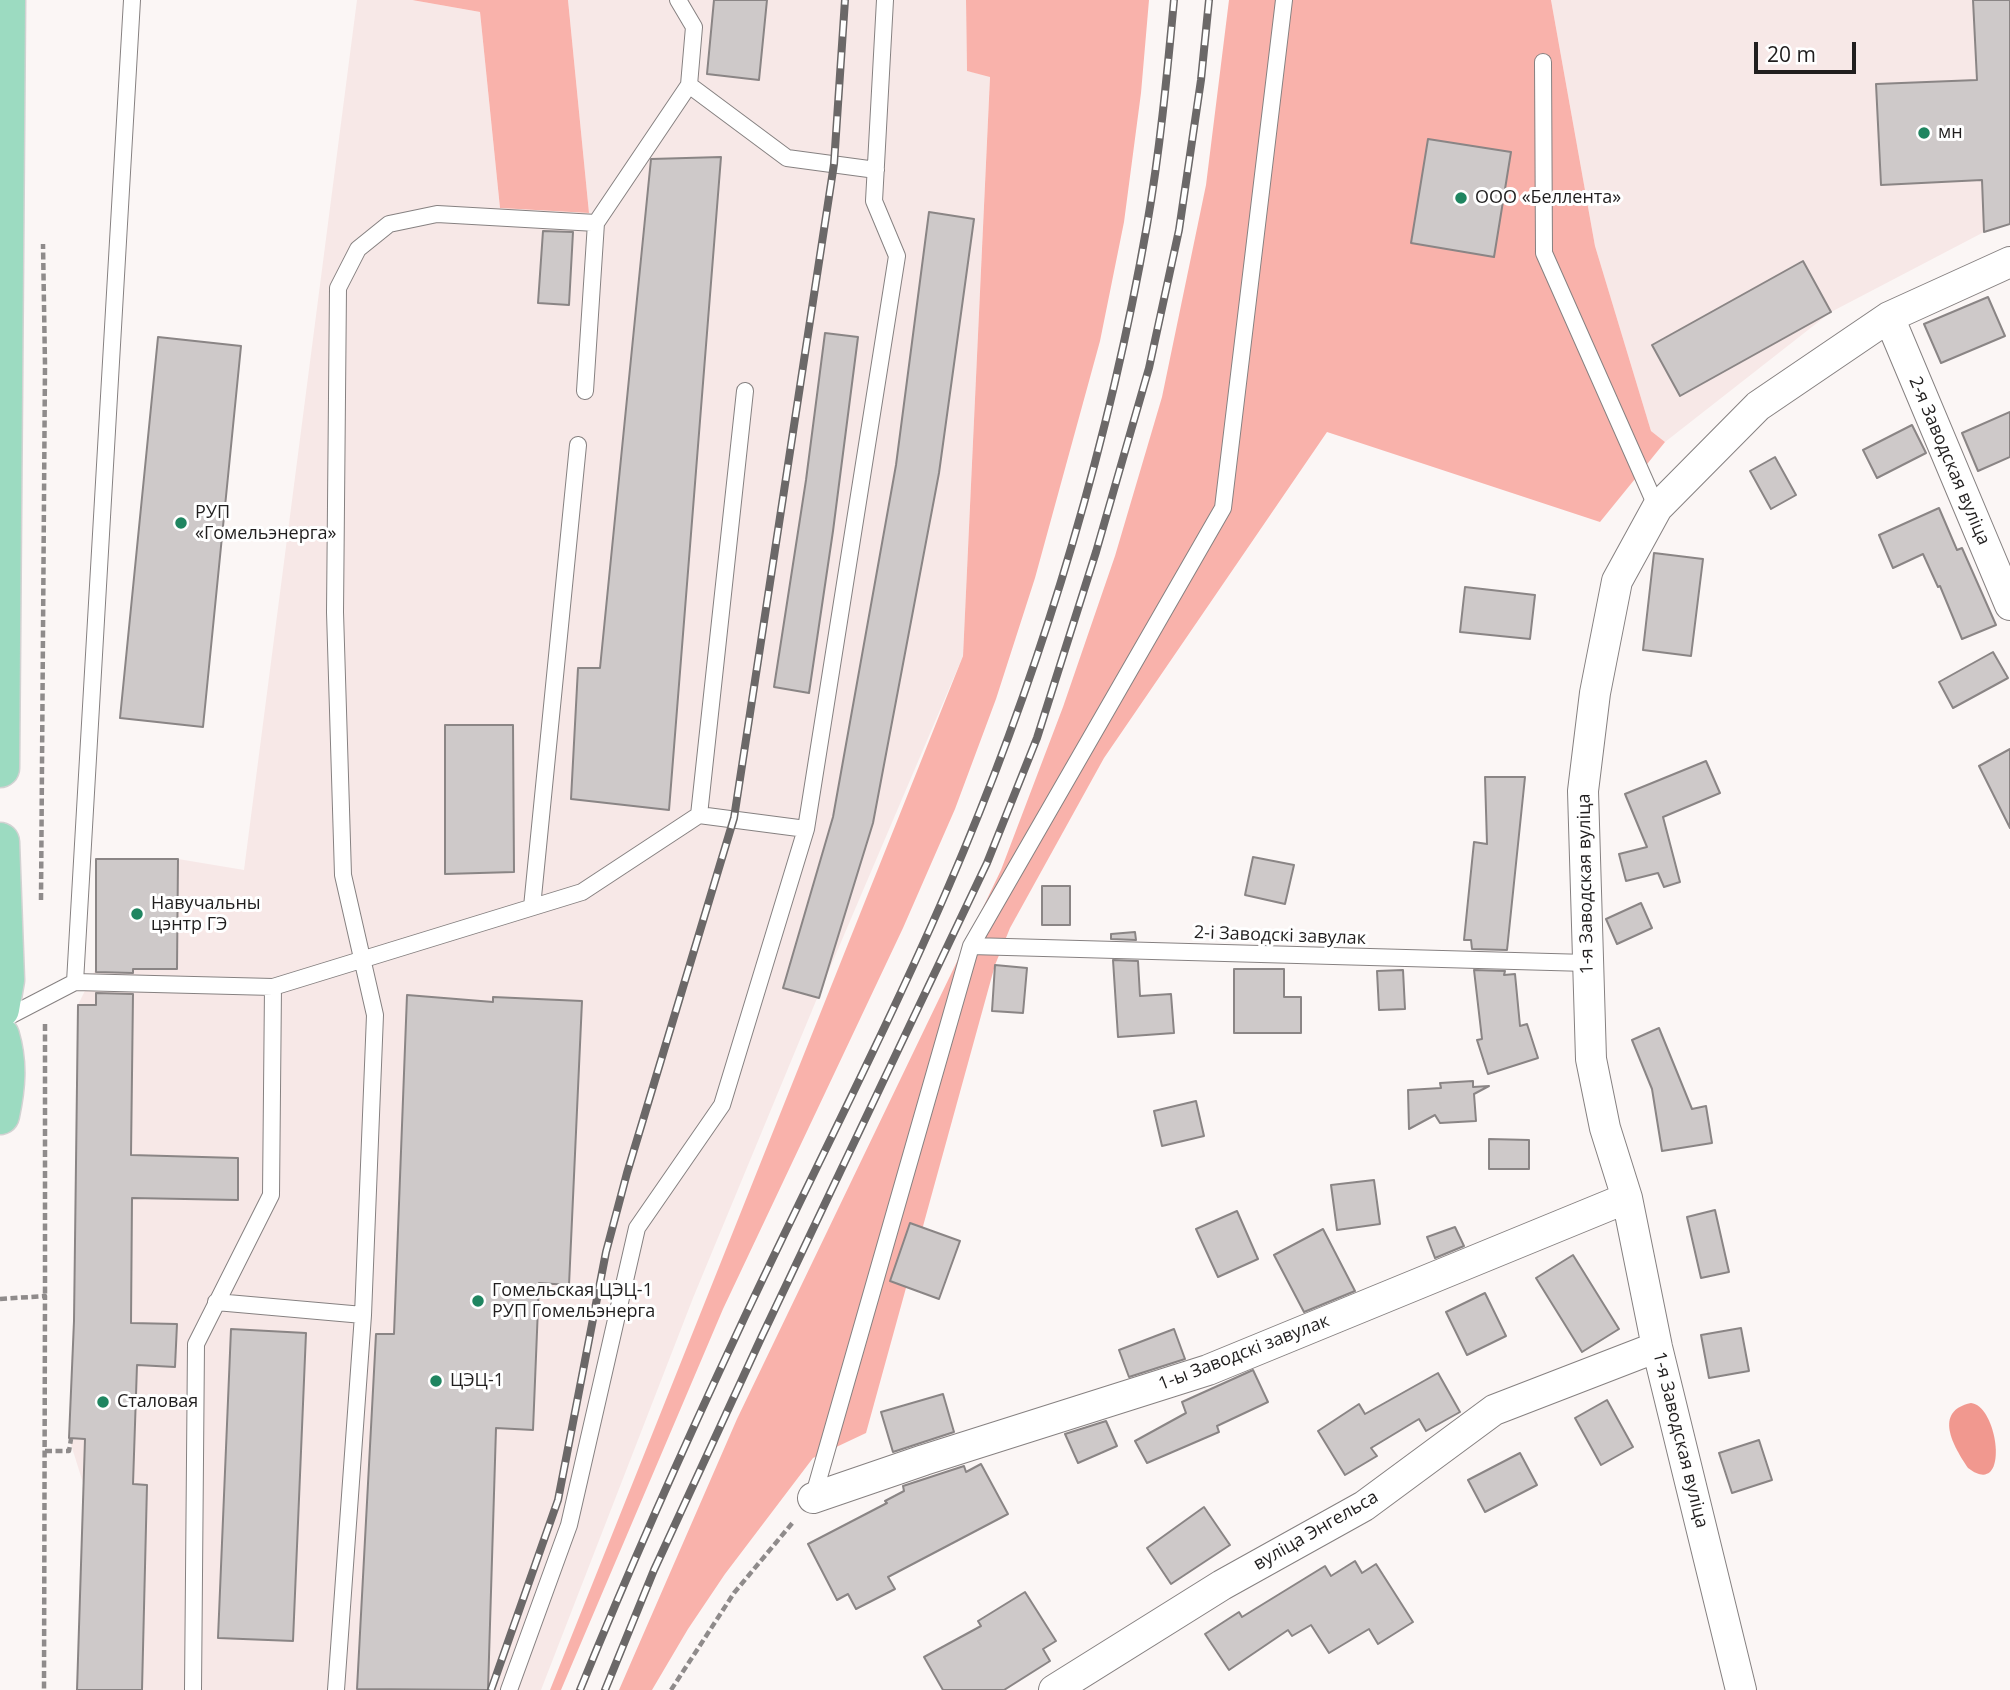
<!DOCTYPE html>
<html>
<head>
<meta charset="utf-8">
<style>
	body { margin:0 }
	#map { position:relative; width:2010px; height:1690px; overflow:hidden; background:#fbf6f5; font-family:"Open Sans",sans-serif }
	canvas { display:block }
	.scale { position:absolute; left:1754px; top:42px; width:102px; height:32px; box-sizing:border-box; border:4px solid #201e1e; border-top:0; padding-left:9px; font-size:21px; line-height:24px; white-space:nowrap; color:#201e1e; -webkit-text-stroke:5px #fff; paint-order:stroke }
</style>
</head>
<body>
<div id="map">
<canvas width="2010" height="1690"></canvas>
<div class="scale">20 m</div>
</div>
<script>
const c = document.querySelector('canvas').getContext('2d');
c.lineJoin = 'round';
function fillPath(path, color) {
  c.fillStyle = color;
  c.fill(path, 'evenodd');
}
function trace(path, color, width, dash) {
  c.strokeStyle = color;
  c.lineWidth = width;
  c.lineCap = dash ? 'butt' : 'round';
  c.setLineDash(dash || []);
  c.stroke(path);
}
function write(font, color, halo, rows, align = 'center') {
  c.font = font + ' "Open Sans",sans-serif';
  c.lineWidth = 6;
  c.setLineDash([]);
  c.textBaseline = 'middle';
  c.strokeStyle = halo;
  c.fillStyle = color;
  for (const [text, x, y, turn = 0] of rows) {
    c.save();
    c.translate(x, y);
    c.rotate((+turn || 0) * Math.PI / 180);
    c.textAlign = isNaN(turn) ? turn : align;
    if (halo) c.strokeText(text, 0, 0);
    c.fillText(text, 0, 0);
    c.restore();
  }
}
const built = new Path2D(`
	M357,0H412L480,12L500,208L589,213L568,0H966L967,71L990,76L963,656L818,996L693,1298L541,1690H77L83,1483L69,1438L74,1295L78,1005L96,968V859H178L244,870Z
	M1551,0H2010V224L1984,232L1831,312L1665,442L1651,431L1595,246Z`);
const green = new Path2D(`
	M412,0H568L589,213L500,208L480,12Z
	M966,0H1149L1141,93L1124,222L1100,341L1035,578L996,699L955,809L903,928L723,1309L561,1690H550L963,656L990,77L967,71Z
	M1229,0H1551L1595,246L1651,431L1665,442L1600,522L1327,432L1104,758L1010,928L995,965L866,1433L813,1458L725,1574L688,1629L652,1690H619L737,1419L1001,870L1063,707L1115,556L1162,397L1206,185Z`);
const water = new Path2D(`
	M1971,1403C1999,1406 2010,1500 1968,1468C1953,1446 1933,1411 1971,1403Z`);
const building = new Path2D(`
	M714,0H767L759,80L707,74Z
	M1973,0H2010V224L1984,232L1982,180L1881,185L1876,84L1977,80Z
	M1428,139L1511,152L1494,257L1411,243Z
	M721,157L669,810L571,799L578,668H600L651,159Z
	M929,212L974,219L939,473L873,823L819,998L783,988L833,817L896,465Z
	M543,231L573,232L569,305L538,303Z
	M1803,261L1831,312L1680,396L1652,345Z
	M1988,297L2005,336L1941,363L1924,324Z
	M825,333L858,337L833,531L809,693L774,687L806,480Z
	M158,337L241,346L203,727L120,718Z
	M2010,412V457L1978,471L1962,433Z
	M1912,425L1926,453L1877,478L1863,450Z
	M1775,457L1796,495L1771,509L1750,471Z
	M1939,508L1957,550L1962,548L1996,625L1962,639L1940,586L1938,587L1923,554L1893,568L1879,535Z
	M1654,553L1703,559L1691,656L1643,650Z
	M1465,587L1535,595L1530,639L1460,632Z
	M1993,652L2008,678L1953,708L1939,682Z
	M445,725H513L514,872L445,874Z
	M2010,749V828L1979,766Z
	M1706,761L1720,793L1663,817L1680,882L1664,887L1658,873L1626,881L1619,854L1647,847L1625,794Z
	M1485,777H1525L1507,950L1472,949L1471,940H1464L1474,842L1487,844Z
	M1253,857L1294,865L1285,904L1245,895Z
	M96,859H178L177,969H133V973L96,972Z
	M1042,886H1070V925H1042Z
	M1641,903L1652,928L1617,944L1606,919Z
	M1135,932L1136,940L1111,939V934Z
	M1113,960L1138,961L1140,996L1171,994L1174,1033L1118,1037Z
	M995,965L1027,968L1023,1013L992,1011Z
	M1234,969H1284V997H1301V1033H1234Z
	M1403,970L1405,1009L1379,1010L1377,971Z
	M1474,970L1505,971L1504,975L1515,974L1520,1026L1527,1024L1538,1058L1488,1074L1477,1040L1482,1039Z
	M96,993L133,994L131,1155L238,1158V1200L132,1198L131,1323L177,1324L175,1367L137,1365L133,1484L147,1485L142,1690H77L85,1439L69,1438L74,1321L78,1005H96Z
	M407,995L493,1002V997L582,1001L569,1285L539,1283L533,1430L496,1428L488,1690L357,1689L376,1334H394Z
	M1659,1028L1692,1109L1706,1106L1712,1143L1662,1151L1652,1089L1632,1040Z
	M1473,1081V1087L1489,1086L1474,1094L1476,1121L1440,1123L1435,1115L1409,1129L1408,1090L1441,1088L1440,1083Z
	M1196,1101L1204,1136L1162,1146L1154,1111Z
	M1489,1139L1529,1140V1169H1489Z
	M1374,1180L1380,1224L1337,1230L1331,1185Z
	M1715,1210L1729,1272L1701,1278L1687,1217Z
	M1237,1211L1258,1259L1218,1277L1196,1229Z
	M910,1223L960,1241L939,1299L890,1281Z
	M1455,1227L1464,1246L1435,1258L1427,1237Z
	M1323,1229L1355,1291L1304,1312L1274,1255Z
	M1573,1255L1619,1329L1582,1352L1536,1278Z
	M1485,1293L1506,1336L1467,1355L1446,1312Z
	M1741,1328L1749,1371L1709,1378L1701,1335Z
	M231,1329L306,1333L293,1641L218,1638Z
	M1174,1329L1185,1359L1129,1377L1119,1350Z
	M1253,1370L1268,1402L1217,1426L1219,1432L1147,1463L1135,1441L1186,1413L1182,1402Z
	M1438,1373L1460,1412L1426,1431L1419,1419L1371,1448L1377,1456L1345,1475L1318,1431L1359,1404L1365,1414Z
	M943,1394L954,1432L893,1452L881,1412Z
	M1607,1400L1633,1447L1601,1465L1575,1418Z
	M1106,1421L1117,1446L1078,1463L1065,1434Z
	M1759,1440L1772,1480L1732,1493L1719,1453Z
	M1520,1453L1537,1485L1485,1512L1468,1480Z
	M981,1464L1008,1514L888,1577L895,1589L856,1609L848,1594L837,1600L808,1544L887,1503L885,1501L904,1491L903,1486L964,1466L966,1472Z
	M1204,1507L1230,1545L1171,1584L1147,1548Z
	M1355,1561L1362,1573L1376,1564L1413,1622L1378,1644L1369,1629L1329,1653L1311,1625L1292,1636L1288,1630L1229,1670L1205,1634L1239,1612L1242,1617L1325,1566L1331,1576Z
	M1025,1592L1056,1641L1043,1649L1050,1661L1004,1690H943L924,1657L981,1626L978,1621Z`);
const path = new Path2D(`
	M41,900L45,365L43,244
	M45,1024V1296
	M0,1299L45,1296L44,1690
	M45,1451H69L71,1439
	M671,1690L734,1593L794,1521`);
const service = new Path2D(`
	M1543,62L1544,253L1657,508
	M689,85L787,158L876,170
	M585,391L596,223
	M699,815L745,391
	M806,829L897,256L874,201L885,0
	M532,907L578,445
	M971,946L1587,963
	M75,982L132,0
	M0,1021L75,982L273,987L582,892L699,815L806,829L722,1105L637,1228L569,1525L509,1690
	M216,1302L363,1315L336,1690
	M363,1315L375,1015L343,875L335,612L338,288L358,249L389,224L437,214L596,223L689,85L694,27L678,0
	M813,1498L971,946L1223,508L1284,0
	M193,1690L196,1344L271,1195L273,987`);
const minor = new Path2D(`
	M1889,317L2010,605
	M813,1498L924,1460L1208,1370L1627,1198
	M1054,1690L1222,1585L1364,1506L1494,1410L1657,1347
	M1741,1690L1657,1347L1627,1198L1605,1128L1591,1059L1583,791L1595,693L1617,581L1657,508L1758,406L1889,317L2010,262`);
const primary = new Path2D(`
	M0,768L6,0
	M0,842L5,980L0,1009
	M0,1036C8,1063 6,1087 0,1115`);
const rail = new Path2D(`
	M491,1690L558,1500L606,1252L627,1173L734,818L834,164L845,0
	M580,1690C630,1567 684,1446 741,1325C815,1167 897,1011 964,850C1047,651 1110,437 1147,225C1160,151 1167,75 1174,0
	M605,1690L654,1570L762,1336L987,863L1037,738L1096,552L1149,368L1179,230L1201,80L1209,0`);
const markers = [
	[1924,133,7,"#1f8560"],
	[1461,198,7,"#1f8560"],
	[181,523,7,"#1f8560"],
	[137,914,7,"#1f8560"],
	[478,1301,7,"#1f8560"],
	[436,1381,7,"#1f8560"],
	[103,1402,7,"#1f8560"]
];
const poiNames = [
	["мн",1938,133],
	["ООО «Беллента»",1475,198],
	["РУП",195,513],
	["«Гомельэнерга»",195,534],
	["Навучальны",151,904],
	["цэнтр ГЭ",151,925],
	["Гомельская ЦЭЦ-1",492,1291],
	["РУП Гомельэнерга",492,1312],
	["ЦЭЦ-1",450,1381],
	["Сталовая",117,1402]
];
const streetNames = [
	["2-я Заводская вуліца",1949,461,67],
	["1-я Заводская вуліца",1586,884,-91],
	["2-і Заводскі завулак",1280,936,2],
	["1-ы Заводскі завулак",1244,1353,-21],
	["1-я Заводская вуліца",1680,1440,76],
	["вуліца Энгельса",1316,1531,-30]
];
fillPath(built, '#f7e8e7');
fillPath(green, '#f9b2ab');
fillPath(water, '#f1988f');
fillPath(building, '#cec9c9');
trace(building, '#8a8585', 2);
trace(service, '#868181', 18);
trace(minor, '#868181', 32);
trace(primary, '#d2d2d2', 41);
trace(path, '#8f8b8b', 4.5, [7, 3.5]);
trace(service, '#fff', 16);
trace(minor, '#fff', 30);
trace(primary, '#9cdbc1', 38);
trace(rail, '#6b6868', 8);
trace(rail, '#fff', 5, [16]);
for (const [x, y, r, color] of markers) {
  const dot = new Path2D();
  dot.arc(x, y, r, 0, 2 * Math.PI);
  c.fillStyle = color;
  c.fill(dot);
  trace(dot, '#fff', 2.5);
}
write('18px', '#201e1e', '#fff', poiNames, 'left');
write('18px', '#201e1e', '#fff', streetNames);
</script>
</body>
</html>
